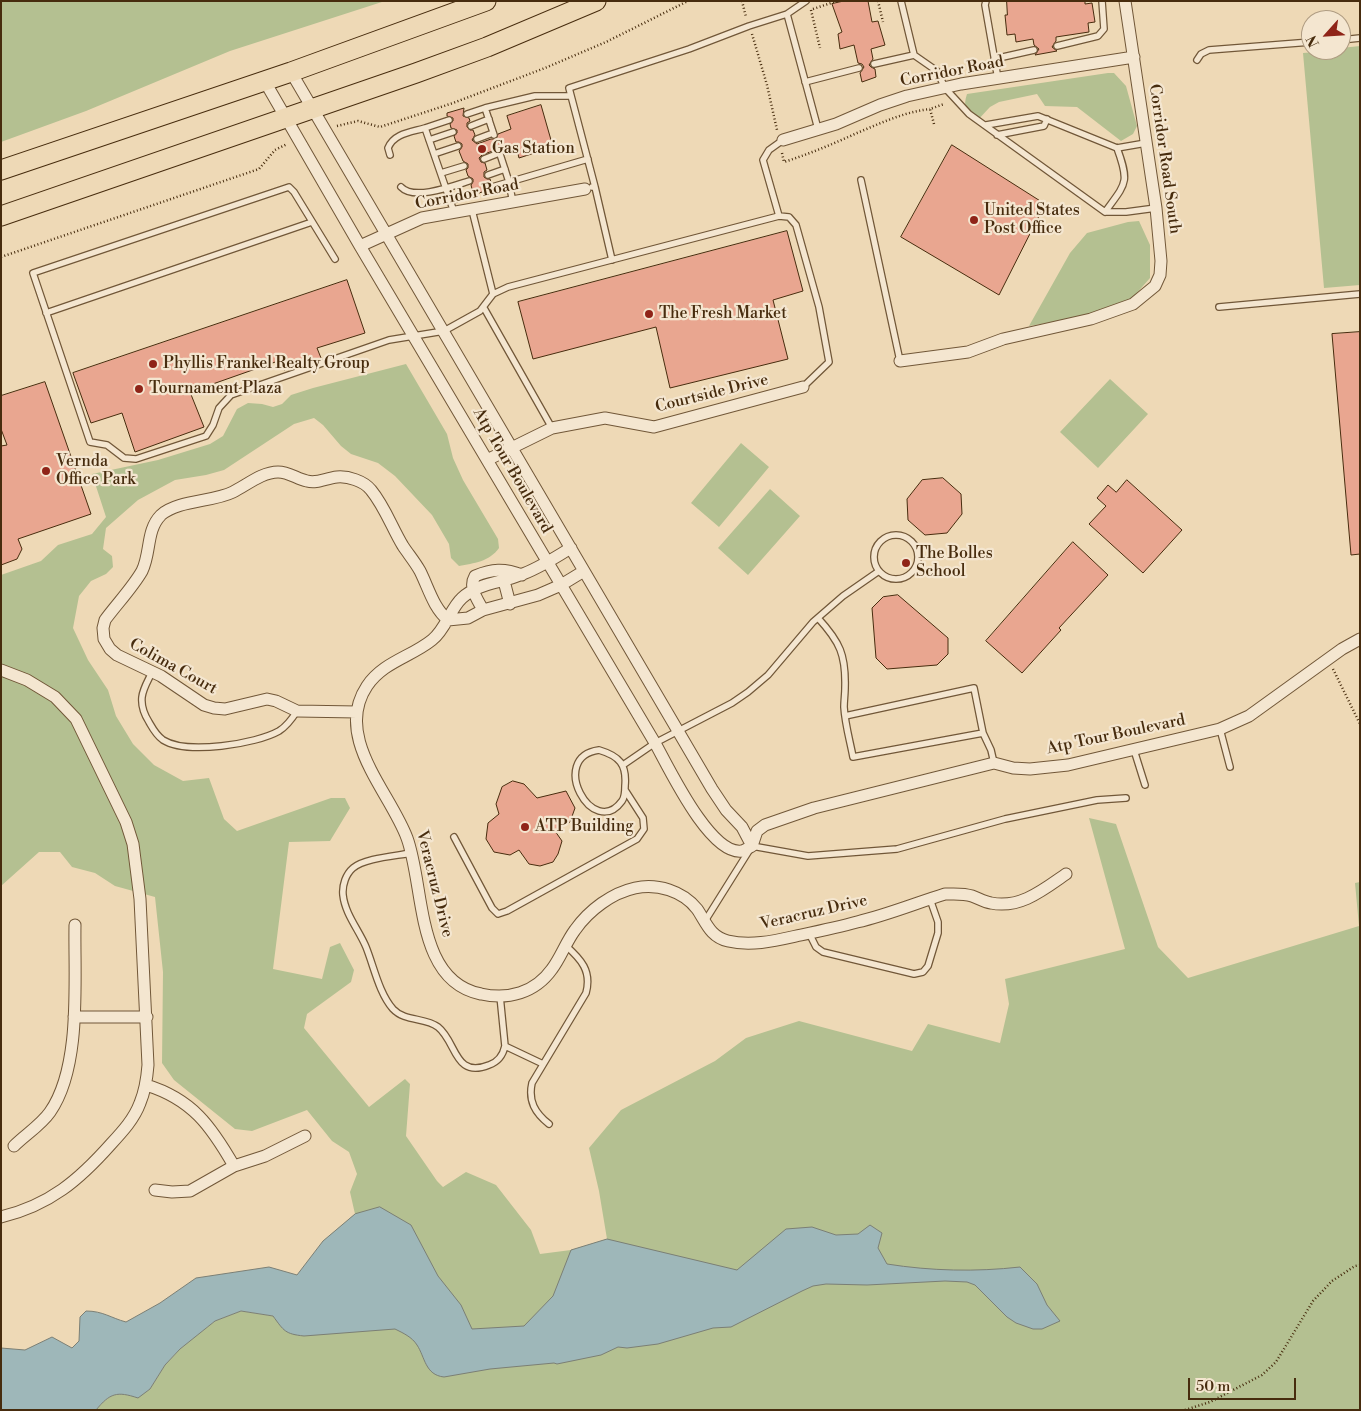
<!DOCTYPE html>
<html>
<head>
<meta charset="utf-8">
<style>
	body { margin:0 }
	#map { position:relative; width:1361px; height:1411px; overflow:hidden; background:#eed9b6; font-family:"Libre Bodoni",serif }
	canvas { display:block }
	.frame { position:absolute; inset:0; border:2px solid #472c0e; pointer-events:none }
	.north { position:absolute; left:1301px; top:10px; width:50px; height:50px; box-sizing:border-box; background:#f4e6d0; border:1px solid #af9c82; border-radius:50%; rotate:244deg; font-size:14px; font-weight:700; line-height:20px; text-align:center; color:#472c0e }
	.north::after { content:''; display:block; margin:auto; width:18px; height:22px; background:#8f2418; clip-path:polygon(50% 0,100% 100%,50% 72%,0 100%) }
	.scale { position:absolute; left:1188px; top:1378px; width:108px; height:22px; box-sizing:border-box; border:2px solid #472c0e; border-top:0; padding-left:6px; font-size:15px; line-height:18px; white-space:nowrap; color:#472c0e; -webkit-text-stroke:4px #f4e6d0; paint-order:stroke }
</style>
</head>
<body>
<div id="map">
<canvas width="1361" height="1411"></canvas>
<div class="frame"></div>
<div class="north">N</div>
<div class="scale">50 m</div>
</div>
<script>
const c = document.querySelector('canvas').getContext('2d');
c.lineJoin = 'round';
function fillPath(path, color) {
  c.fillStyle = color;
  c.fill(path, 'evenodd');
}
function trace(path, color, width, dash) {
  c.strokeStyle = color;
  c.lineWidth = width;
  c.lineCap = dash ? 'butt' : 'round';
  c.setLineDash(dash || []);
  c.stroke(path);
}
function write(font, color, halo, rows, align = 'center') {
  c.font = font + ' "Libre Bodoni",serif';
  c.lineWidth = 4.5;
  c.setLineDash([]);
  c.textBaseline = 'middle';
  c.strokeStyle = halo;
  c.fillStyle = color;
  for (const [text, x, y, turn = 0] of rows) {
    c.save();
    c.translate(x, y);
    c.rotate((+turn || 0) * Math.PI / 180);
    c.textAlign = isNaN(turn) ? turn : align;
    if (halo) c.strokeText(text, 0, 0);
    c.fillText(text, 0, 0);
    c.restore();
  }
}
const green = new Path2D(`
	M1,1H385L230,51L86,111L1,142Z
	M1360,46V285L1324,288L1303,53L1341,50V48Z
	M1108,73H1114L1126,86L1137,126L1133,134L1121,141L1077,107L1045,106L1037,94L999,102L990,107L975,123C965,117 963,105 967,94Z
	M1139,221L1150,245V278L1128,303L1089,316L1029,326L1070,253L1087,233L1128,222Z
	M406,364L447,434L453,458L463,480L498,539L499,548C489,562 474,563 459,566L451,558L449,544L432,515L395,476L378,463L351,454L341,446L323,425L314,418L294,424L224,470L206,475L175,480L138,500L106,528L103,549L112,556L113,567L106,574L91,581L79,596L73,628L88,660L108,690L116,716L133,744L154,765L183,781L209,778L224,819L237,831L331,798H345L350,808L330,841L289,842L273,969L322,979L330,947L340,943L354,970L351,982L307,1014L304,1028L369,1107L405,1079L410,1084L406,1136L437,1181L443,1187L466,1172L496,1185L531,1230L540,1254L571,1250L607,1239L599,1191L589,1148L621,1110L715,1061L746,1038L799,1021L912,1051L928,1024L1000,1043L1009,1004L1005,979L1125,949L1089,818L1116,824L1158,947L1188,978L1359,926L1355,883L1360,882V1410H96C110,1393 117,1391 138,1397L150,1389L165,1365L182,1347L215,1321L241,1311L273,1316L323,1241L355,1214L350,1192L357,1174L349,1152L332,1141L307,1110L252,1131L235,1129L174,1080L162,1063L163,972L155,897L115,886L95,873L72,867L60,852H39L1,886V575L41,561L58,545L92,534L106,517L92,474L158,460L210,444L223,436L237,409L248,403L262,404L273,407L282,404L291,395L313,388Z
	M1110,379L1148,414L1098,468L1060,432Z
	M741,443L769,467L719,527L691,503Z
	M770,489L800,516L748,575L718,548Z`);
const water = new Path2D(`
	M380,1207L411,1225L438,1276L461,1305L472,1329L524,1326L553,1296L571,1250L607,1239L737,1270L786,1229L812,1227L836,1235L858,1234L870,1225L882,1233L878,1248L887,1264C931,1271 976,1272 1020,1267L1037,1284L1047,1305L1060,1321L1042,1329H1033L1016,1323L1007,1317L975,1285L967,1282L945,1281L867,1285L826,1284L813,1286L802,1291L731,1327L713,1328L658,1344L627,1348L618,1347L601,1355L557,1364L554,1363L490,1369L444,1377C425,1375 425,1357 417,1345C412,1337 403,1333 395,1329L304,1336C285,1334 284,1331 273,1316L241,1311L215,1321L180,1349L165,1365L150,1389L138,1398C117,1391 110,1393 96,1410H1V1348L25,1350L52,1337L72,1348L79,1341L80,1317L86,1311C103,1311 111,1318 126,1322L160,1303L196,1278L269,1267L297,1275L323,1241L355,1214Z`);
const building = new Path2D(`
	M844,1H868L872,22L878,21L885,45L871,49L873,59L869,65L871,67L875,69L876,77L862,82L860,73L864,67L862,64L858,63L854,45L840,49L838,34L842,32L832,4Z
	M1007,1H1085V4L1092,3L1095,22L1088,23L1089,32L1056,37V41L1052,47L1057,51L1035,55L1039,49L1034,45L1033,39L1016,42L1015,34L1007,35L1005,15H1007Z
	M541,105L553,147L519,158L516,146L504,150L500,147H497L495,150L482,155L479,158L481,162L485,163L487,170L484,172V177L487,179H490L491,182L488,185V190L479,193L477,189H472L471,185L473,182V179L468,176L466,170L468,168V164L463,161L459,151L462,147V144L459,142H456L454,136L457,133V130L451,128L450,124L453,121V118L447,116V113L464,108L463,116L469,118L470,121L467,123V127L470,130H473L475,135L472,140L477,144L491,139H496L498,134L511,129L507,116Z
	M952,145L1045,204L999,295L901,237Z
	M787,231L803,291L773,300L788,359L670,388L656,327L533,359L518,302Z
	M347,280L365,333L317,348L321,358L284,370L281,360L190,392L204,427L135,452L122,413L91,423L73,373Z
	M1360,332V554L1351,555L1332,334Z
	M45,382L91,514L18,539L22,549L17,559L1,565V446L7,445L1,429V396Z
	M943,478L961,494L962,514L947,533L925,535L908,520L907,499L922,480Z
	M1127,480L1182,530L1143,573L1089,524L1106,506L1097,498L1108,485L1116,492Z
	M1073,542L1108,575L1059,628L1061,630L1022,673L986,641Z
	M898,595L948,638V654L937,665L887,669L876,658L872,608L883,597Z
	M513,781L524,784L537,798L566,791L575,808L570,822L555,831L562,841L558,854L553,862L540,866L529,864L519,850L510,855L494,852L486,839L488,823L499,814L496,804L502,787Z`);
const path = new Path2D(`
	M742,1L746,17
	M878,1L883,22
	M813,9L837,1
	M811,10L820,48
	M752,34L767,85L777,130
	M934,124L930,109L944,104
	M337,126L358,121L380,127L453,103L545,68L606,42L688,1
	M782,153L784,162C809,154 833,144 857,133C881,123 904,112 930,109
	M1,257L259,169L275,150L287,144
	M1333,669L1360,724
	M1185,1410L1210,1402L1262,1375L1276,1362L1313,1301L1332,1281L1355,1266L1360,1265`);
const lane = new Path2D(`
	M901,1L914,55L937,71L945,88L969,114L1105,212H1126L1156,208
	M986,1L985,5L998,79
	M787,14L806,1
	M1341,40L1360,38
	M1057,46L1098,36L1104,29L1102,1
	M994,59L1034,50
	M1197,60L1201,54L1209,50L1311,42
	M874,64L914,55
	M805,82L859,68
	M485,108L494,135
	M467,114L485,108L535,96H571
	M449,120L425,128L454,212
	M986,125L1038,116L1117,148L1146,143
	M471,126L489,119
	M997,135L1044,126L1047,119
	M477,139L493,133
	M429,140L453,132
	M499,151L509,182L513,203
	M434,154L458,146
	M390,155L388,148C394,133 412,132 425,128
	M484,159L499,153
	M441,173L464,166
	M488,175L505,169
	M861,180L900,361
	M401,187C414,201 453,186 469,181
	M492,187L588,159
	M592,187H595L612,260
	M595,187L569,88L689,49L749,26L787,14L818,129
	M450,201L474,193
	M472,210L493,294
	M1105,212C1126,183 1130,183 1117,148
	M779,216L789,217L796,225L819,307L829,362L803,387
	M335,259L294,192L289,187L33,273L90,442L107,445L124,458L136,459L206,436L213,425L219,408L231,395L389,340L444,331L480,311L493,294L508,287L779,216L763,160L769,150L783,140
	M1219,307L1360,294
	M484,308L552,428
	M46,313L312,222
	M874 557a22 22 0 1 1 44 0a22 22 0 1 1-44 0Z
	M818,618C840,642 846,655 845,688C845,694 844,701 844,707C845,724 850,741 853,757L983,733L974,688L845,716
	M152,672C149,679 143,688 142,697C141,706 144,714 149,722C153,729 156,735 163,740C187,755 256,744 279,731C287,726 292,719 297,711
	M1220,729L1230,767
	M983,733L991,750L994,763
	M599,750C619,756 627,764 625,786C625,791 625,797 622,801C593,841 547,757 599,750Z
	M1134,750L1145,785
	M623,765L655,743L732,703L748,692L768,675L813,622L843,596L879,571
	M454,837L492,908L498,914L507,911L637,839L644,829L643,818L625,790
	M411,853C396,856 364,858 353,868C346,874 342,885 343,895C345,914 359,930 366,947C374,967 379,993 393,1009C405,1022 425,1017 438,1027C457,1042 454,1079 489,1065C498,1062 503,1055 505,1046L500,996
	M705,921L752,846L808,856L897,849L1005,819L1097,800L1126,798
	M809,933L816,947L823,952L914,974L923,972L928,966L938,933V922L930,899
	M505,1046L543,1064
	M549,1124C535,1113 528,1101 532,1083L586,993C592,971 581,959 565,945`);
const street = new Path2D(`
	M291,72L678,731L712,789L726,810L742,827L752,846
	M264,80L360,246L655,743C668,766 710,856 742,851C745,850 750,847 752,846L757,831L765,825L814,808L994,763L1013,768L1030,769L1068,765L1220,729L1249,716L1342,649L1360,639
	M783,140L836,124L880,105L907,96L961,84L1134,57
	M360,246L422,218L585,189
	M900,361L968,352L1003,339L1091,319L1133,304L1155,286L1160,275L1161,261L1156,208L1125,1
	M487,460L552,428L605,418L654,427L803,387
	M571,548C554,558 538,569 520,575C501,583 478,583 462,598C450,609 446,629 432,640C411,657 383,662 367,686C333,737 390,792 407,838C425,887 415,981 481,994C508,1000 535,993 552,969C561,957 566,942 575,930C589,910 612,893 635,888C657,883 683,891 697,909C706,922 710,937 728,941C752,947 778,940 801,935C820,931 839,927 857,922C887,915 916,903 945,894C954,894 963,893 972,896C978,898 984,902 991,903C1020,909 1043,890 1066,874
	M504,581L510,604
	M483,610C478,600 468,588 475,576C492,569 504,568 522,575
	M448,620L468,618L483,610L538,595L561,585L584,571
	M1,670L27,680L55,697L76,719L126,822L133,844L140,899L148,1065C147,1078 145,1091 140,1103C134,1119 123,1131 111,1144C79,1180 50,1205 1,1217
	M357,712L297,711L276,701L267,699L225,709L214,708L204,705L161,676L117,655L110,649L104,639L103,628L105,620C116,605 133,587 142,571C151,553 146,530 161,515C178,500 213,502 233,492C247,485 262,472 278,472C289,472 297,479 307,481C317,484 326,478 337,477C348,476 364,481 371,490C385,507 392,528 403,546C409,555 415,562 420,571C429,589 433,607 448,620
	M74,1017H147
	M146,1085C192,1099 211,1126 234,1166
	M14,1146C25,1135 41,1125 50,1112C82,1066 74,979 75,925
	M155,1190L172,1192L190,1191L234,1166L265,1156L305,1136`);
const primary = new Path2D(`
	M1,170L291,72L486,1
	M1,216L416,73L487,47L596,1`);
const markers = [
	[482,149,5,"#8f2418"],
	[974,220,5,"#8f2418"],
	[649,314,5,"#8f2418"],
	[153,364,5,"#8f2418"],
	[139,389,5,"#8f2418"],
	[46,471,5,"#8f2418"],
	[906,563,5,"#8f2418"],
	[525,827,5,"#8f2418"]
];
const streetNames = [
	["Corridor Road",952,72,-11],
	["Corridor Road South",1164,159,82],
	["Corridor Road",467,195,-11],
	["Courtside Drive",712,394,-14],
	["Atp Tour Boulevard",512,471,60],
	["Colima Court",173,667,29],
	["Atp Tour Boulevard",1116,735,-12],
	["Veracruz Drive",434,884,76],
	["Veracruz Drive",814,913,-13]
];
const poiNames = [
	["Gas Station",492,149],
	["United States",984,211],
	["Post Office",984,229],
	["The Fresh Market",659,314],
	["Phyllis Frankel Realty Group",163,364],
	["Tournament Plaza",149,389],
	["Vernda",56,462],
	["Office Park",56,480],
	["The Bolles",916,554],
	["School",916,572],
	["ATP Building",535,827]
];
fillPath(green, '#b4c091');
fillPath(water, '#9eb7b9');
trace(water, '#7b7f75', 1);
fillPath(building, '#e9a690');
trace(building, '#472c0e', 1);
trace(lane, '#715738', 8);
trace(street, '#715738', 13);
trace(primary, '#472c0e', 21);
trace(path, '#472c0e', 2.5, [1, 2.5]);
trace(lane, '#f4e6d0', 5.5);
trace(street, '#f4e6d0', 11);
trace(primary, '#eed9b6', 19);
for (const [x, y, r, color] of markers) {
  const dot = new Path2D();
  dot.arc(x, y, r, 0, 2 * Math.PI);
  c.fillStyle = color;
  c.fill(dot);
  trace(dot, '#f4e6d0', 2);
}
write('16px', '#472c0e', '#f4e6d0', streetNames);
write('16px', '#472c0e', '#f4e6d0', poiNames, 'left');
</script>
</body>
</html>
